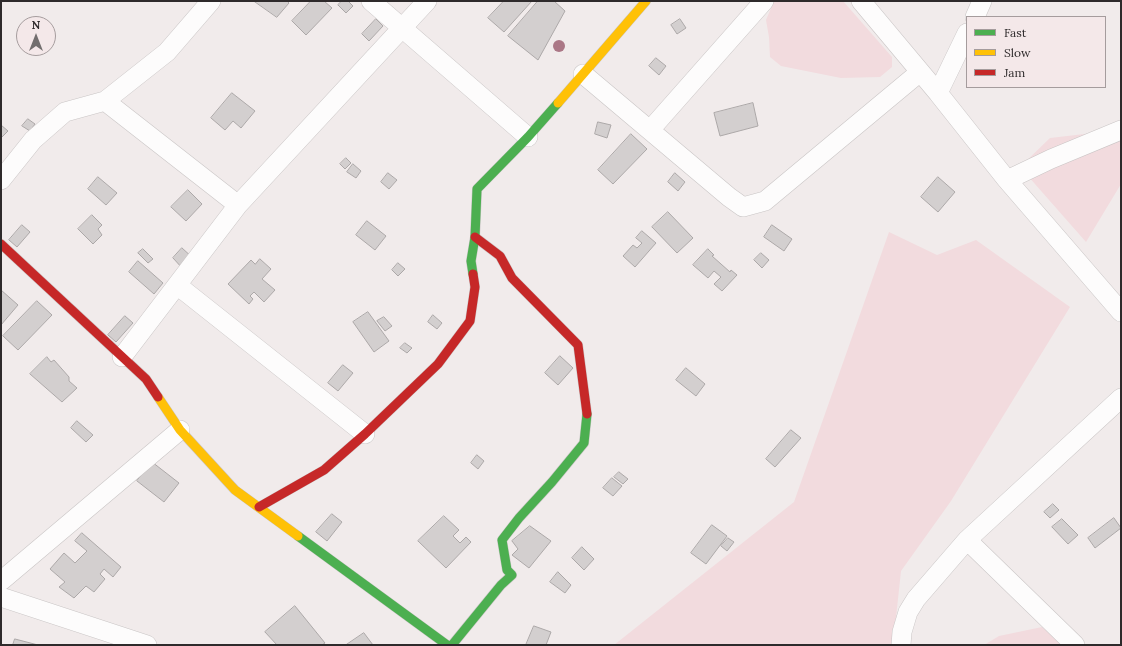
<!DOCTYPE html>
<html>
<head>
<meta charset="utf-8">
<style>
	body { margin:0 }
	#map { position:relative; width:1122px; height:646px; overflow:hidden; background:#f1ebeb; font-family:Lora,serif }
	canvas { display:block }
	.frame { position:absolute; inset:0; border:2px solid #2e2a2b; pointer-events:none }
	.legend { position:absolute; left:966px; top:16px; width:140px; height:72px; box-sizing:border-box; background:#f4e8e9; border:1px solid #a59c9d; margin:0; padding:5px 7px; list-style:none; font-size:12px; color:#2e2a2b }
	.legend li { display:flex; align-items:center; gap:8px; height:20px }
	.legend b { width:20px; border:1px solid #a59c9d }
	.north { position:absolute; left:16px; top:16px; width:40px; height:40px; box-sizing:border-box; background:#f4e8e9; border:1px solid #a59c9d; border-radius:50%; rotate:0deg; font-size:11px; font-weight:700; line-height:16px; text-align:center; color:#2e2a2b }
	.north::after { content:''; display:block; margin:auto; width:14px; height:18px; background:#726e6e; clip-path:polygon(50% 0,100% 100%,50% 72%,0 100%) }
</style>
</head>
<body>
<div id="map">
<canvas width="1122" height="646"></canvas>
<div class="frame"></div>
<ul class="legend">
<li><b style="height:5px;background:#4caf50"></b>Fast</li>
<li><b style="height:5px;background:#ffc107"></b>Slow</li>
<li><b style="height:5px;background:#c62828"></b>Jam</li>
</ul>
<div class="north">N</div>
</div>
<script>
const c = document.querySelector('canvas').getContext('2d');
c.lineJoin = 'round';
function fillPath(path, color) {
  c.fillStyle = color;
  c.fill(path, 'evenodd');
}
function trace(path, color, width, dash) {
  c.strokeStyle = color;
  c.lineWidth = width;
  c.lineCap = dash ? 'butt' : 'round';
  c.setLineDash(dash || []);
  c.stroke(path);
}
const green = new Path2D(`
	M774,1H843L892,57V67L880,77L841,78L781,66L770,57L769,37L766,20Z
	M1119,130L1121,132V184L1086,242L1020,167L1050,138Z
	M889,232L937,255L976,240L1070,307L951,501L901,571L893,645H614L794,502Z
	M1042,627L1063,645H984L999,636Z`);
const building = new Path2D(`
	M254,1H287L289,3L277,17Z
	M311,1H324L332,8L306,35L292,21Z
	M342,1H348L353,6L346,13L338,5Z
	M504,1H532L504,32L488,18Z
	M538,1H554L565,11L538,60L508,36Z
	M376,19L383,26L369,41L362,34Z
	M680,19L686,28L677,34L671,25Z
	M656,58L666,66L659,75L649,66Z
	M232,93L255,111L241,128L233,121L225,130L211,118Z
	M753,103L758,126L720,136L714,113Z
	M28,119L35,124L30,131L22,126Z
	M598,122L611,125L607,138L595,134Z
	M1,125L8,131L1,138Z
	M631,134L647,149L613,184L598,170Z
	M346,158L351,163L345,169L340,164Z
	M353,164L361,171L356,178L347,172Z
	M388,173L397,180L389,189L381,182Z
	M675,173L685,182L678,191L668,182Z
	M98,177L117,193L106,205L88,189Z
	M938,177L955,192L938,212L921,197Z
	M188,190L202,204L186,221L171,207Z
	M668,212L693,238L677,253L652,227Z
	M92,215L102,225L98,229L102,235L93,244L78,229Z
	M367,221L386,236L375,250L356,235Z
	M22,225L30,232L17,247L9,240Z
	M772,225L792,239L784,251L764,237Z
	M642,231L656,243L635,267L623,256L633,245L637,248L642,243L636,238Z
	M182,248L193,258L183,269L173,258Z
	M143,249L153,259L148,263L138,253Z
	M708,249L714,255L712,256L730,272L731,270L737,275L722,291L714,284L721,277L714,271L708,278L693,265Z
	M761,253L769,260L762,268L754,260Z
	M260,259L271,269L262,279L275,290L264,302L254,292L250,296L253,299L249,304L228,284L251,260L255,264Z
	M138,261L163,283L154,294L129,272Z
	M398,263L405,269L398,276L392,270Z
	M1,290L18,305L1,325Z
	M37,301L52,315L18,350L3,336Z
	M368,312L389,341L374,352L353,322Z
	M433,315L442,323L437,329L428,322Z
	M125,316L133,323L116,342L108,335Z
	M384,317L392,326L385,331L377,321Z
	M405,343L412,348L407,353L400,348Z
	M560,356L573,368L558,385L545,373Z
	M47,357L51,362L54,360L69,377V381L77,388L62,402L30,374Z
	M343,365L353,373L338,391L328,383Z
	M686,368L705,384L696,396L676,380Z
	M77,421L93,435L86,442L71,428Z
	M791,430L801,438L775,467L766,459Z
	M477,455L484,461L478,469L471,463Z
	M152,462L179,483L164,502L137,481Z
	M619,472L628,479L623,484L614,477Z
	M612,478L622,486L613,496L603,488Z
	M1053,504L1059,510L1050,518L1044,512Z
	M332,514L342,522L327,541L316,532Z
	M444,516L459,530L453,536L460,543L466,537L471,542L446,568L418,541Z
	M1114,518L1121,528L1095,548L1088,538Z
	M1062,519L1078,535L1068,544L1052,527Z
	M712,525L727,536L706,564L691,553Z
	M530,526L551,541L529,568L512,555L518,549L512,541Z
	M82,533L121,567L113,577L104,569L100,574L105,579L94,592L86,586L74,598L59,587L65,582L50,569L64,553L75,563L87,551L75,541Z
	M728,538L734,542L727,551L721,546Z
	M582,547L594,559L584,570L572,558Z
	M558,572L571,585L565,593L550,582Z
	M295,606L325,643L322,645H277L265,632Z
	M534,626L551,632L546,645H526Z
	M364,633L373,645H346Z
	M15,639L38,645H13Z`);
const street = new Path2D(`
	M371,1L528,137
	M861,1L938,93L1007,180L1121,312
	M975,17L982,1
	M583,74L729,197L743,207L765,201L920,72
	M938,93L967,33
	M105,101L238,205
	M650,130L764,1
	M1,180L33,140L65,112L105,101L167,52L211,1
	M1007,180L1051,159L1121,130
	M177,285L365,434
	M122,357L238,205L427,1
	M967,540L1075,645
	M1,581L180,430
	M1,597L147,645
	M901,645L902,632L908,612L916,599L967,540L1121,398`);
const fast = new Path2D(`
	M473,274L471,261L475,237L477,189L528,137L558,103
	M298,536L447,645
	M452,645L501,585L512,575L507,570L502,540L519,518L552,482L584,443L587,414`);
const slow = new Path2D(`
	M558,103L646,1
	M158,397L180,430L235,490L298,536`);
const jam = new Path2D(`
	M475,237L500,256L512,278L578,345L587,414
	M1,244L146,379L158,397
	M259,507L324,470L365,434L438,364L470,321L475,287L473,274`);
const trees = [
	[559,46]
];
fillPath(green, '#f2dbde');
fillPath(building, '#d3cfcf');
trace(building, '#aca8a8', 1);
trace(street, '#c9c5c5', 20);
trace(fast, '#c9c5c5', 10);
trace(slow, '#c9c5c5', 10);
trace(jam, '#c9c5c5', 10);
trace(street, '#fdfcfc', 19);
trace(fast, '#4caf50', 9);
trace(slow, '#ffc107', 9);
trace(jam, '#c62828', 9);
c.fillStyle = '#ab7786';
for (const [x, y] of trees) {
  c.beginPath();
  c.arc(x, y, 6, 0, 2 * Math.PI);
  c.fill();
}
</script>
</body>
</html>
